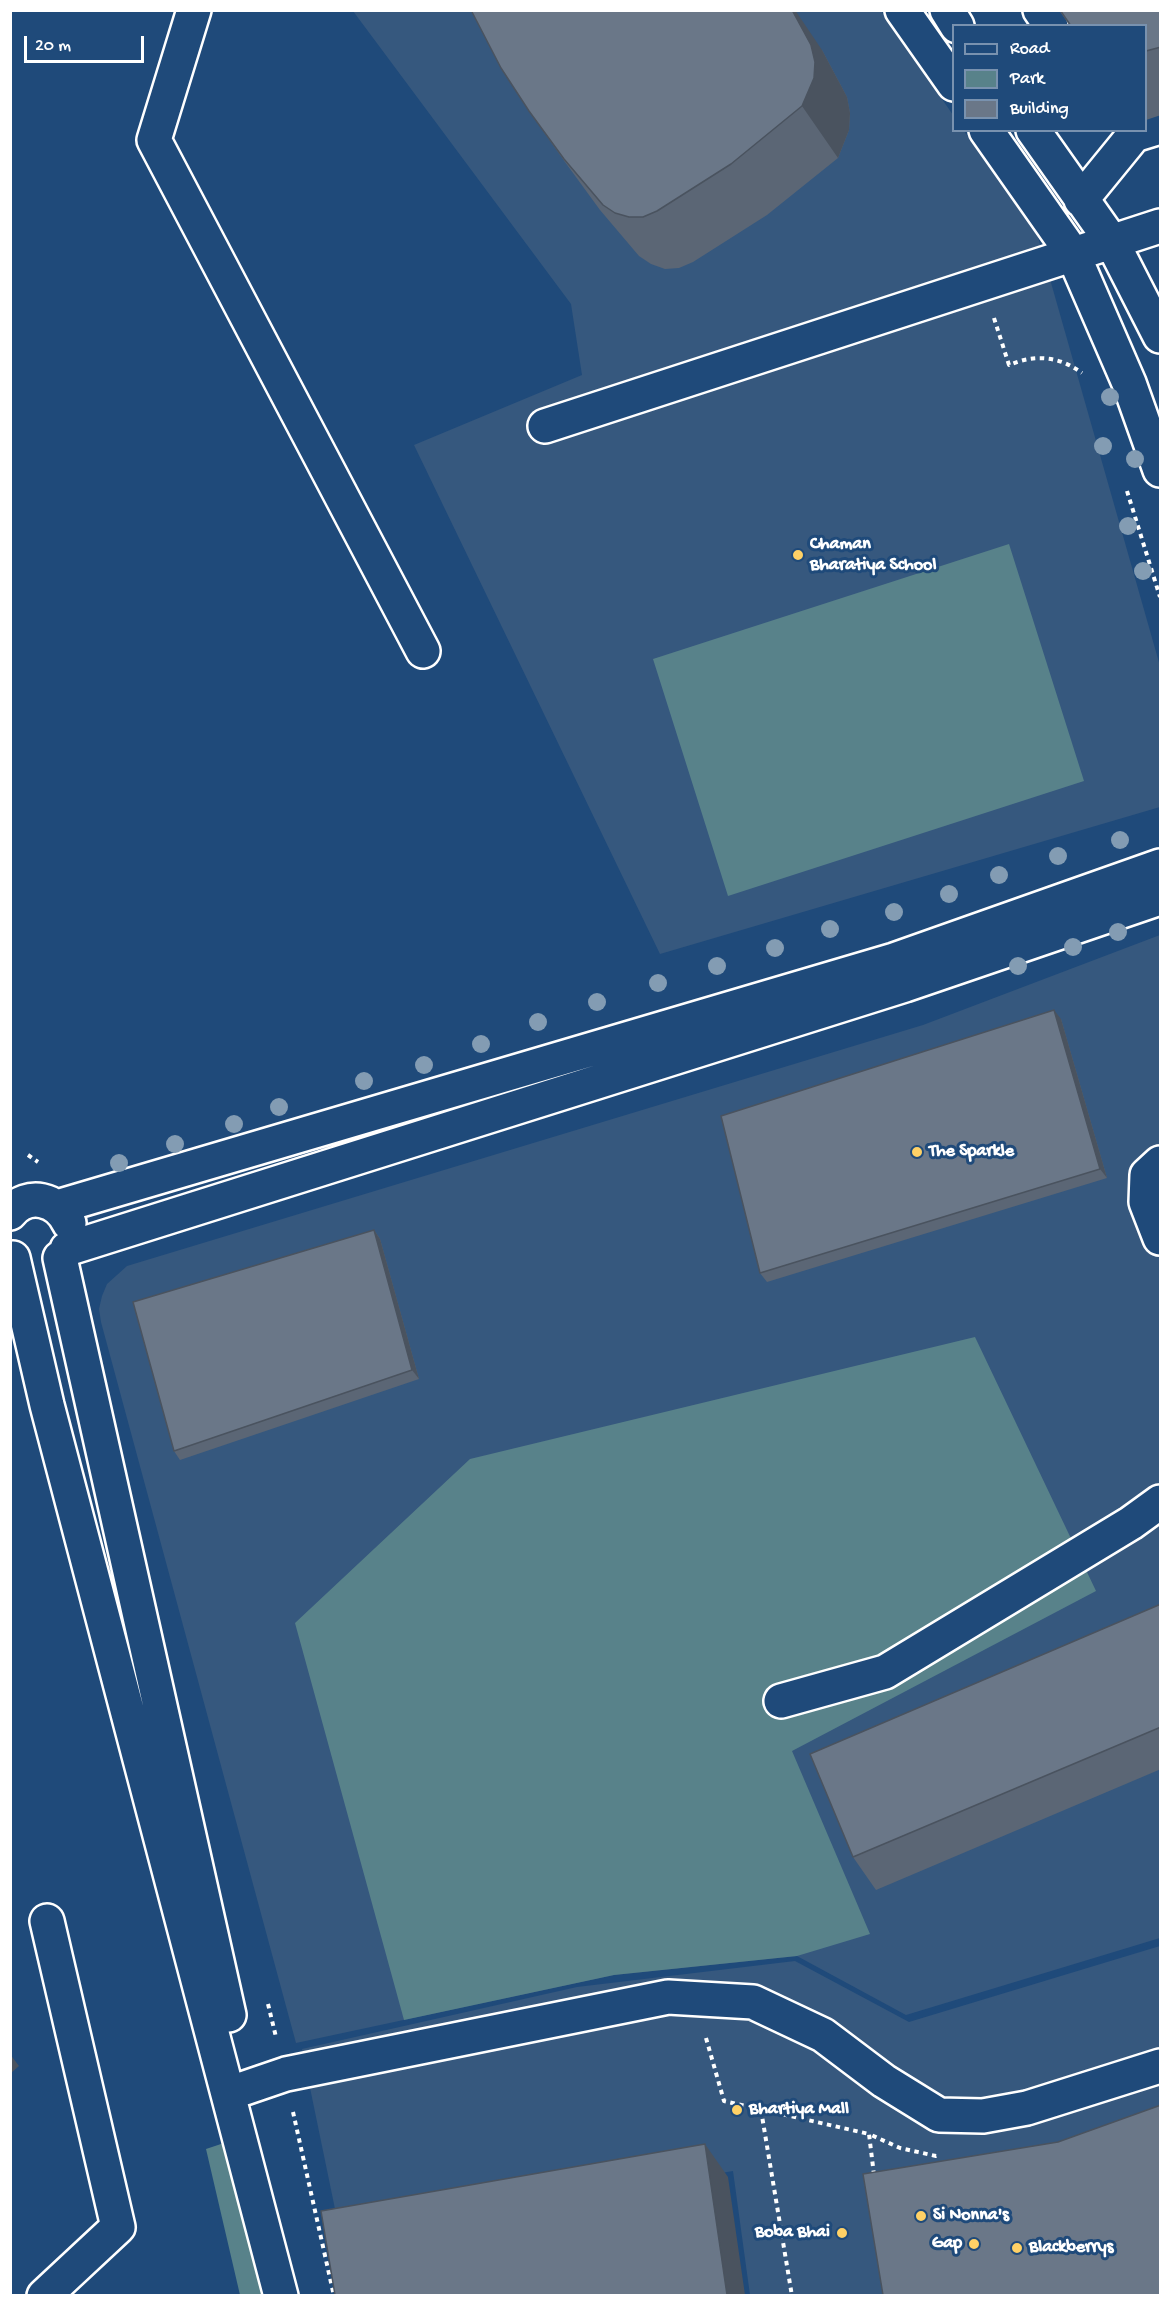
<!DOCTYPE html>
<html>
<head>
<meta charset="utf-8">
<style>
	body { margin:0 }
	#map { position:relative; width:1171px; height:2306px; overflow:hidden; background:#1f4a7a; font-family:"Gochi Hand",sans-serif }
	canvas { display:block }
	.frame { position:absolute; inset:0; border:12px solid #fff; pointer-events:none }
	.legend { position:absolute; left:952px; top:24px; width:195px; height:108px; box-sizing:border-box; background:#1f4a7a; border:2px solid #7992af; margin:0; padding:8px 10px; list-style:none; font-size:18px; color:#fff }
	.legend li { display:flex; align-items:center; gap:12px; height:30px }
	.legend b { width:30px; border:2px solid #7992af }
	.scale { position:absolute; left:24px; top:36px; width:120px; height:27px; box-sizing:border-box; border:3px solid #fff; border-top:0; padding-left:8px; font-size:18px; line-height:21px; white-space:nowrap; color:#fff; -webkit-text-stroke:4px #1f4a7a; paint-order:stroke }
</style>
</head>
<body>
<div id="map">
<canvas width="1171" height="2306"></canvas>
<div class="frame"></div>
<ul class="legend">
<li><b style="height:8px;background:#1f4a7a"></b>Road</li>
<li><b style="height:16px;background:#58828a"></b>Park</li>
<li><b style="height:16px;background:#6a7788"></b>Building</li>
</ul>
<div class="scale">20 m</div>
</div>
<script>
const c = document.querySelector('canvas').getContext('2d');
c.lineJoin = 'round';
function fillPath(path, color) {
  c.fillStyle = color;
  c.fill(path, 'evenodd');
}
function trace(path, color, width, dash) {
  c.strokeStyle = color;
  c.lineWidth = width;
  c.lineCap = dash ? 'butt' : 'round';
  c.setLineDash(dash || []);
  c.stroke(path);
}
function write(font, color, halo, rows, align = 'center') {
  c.font = font + ' "Gochi Hand",sans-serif';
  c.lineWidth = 6;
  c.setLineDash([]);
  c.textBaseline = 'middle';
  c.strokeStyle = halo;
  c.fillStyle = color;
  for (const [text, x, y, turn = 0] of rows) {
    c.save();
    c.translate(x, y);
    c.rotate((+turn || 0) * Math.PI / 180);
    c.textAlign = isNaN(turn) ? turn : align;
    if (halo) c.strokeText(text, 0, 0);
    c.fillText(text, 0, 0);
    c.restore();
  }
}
const built = new Path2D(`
	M353,11H881L953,115L954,130L964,131L1038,237L1160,666V807L660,954L414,445L582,375L571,304Z
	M1160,935V1938L906,2015L797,1956L614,1975L296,2043L101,1322L99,1309L102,1296L107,1284L127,1266L923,1025Z
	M1160,1946V2295H750L733,2171L341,2238L302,2049L577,1987L795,1961L909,2022Z`);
const green = new Path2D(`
	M1009,544L1084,781L728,896L653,659Z
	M975,1337L1096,1591L792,1751L870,1934L797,1956L614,1975L404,2020L295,1623L470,1459Z
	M227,2142L271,2295H240L206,2149Z`);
const path = new Path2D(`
	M994,318L1009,365C1035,354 1059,356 1082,373
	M1127,491L1160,597
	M28,1155L38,1162
	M268,2004L276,2037
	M706,2038L724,2101L869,2134
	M761,2110L792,2296
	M293,2112L334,2296
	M874,2175L869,2134L900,2148L936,2156L940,2155`);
const minor = new Path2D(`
	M194,10L154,140L423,651
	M902,10L954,84
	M947,10L957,26
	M1040,10L1051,26
	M986,130L1073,254L1129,383L1160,470
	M1033,130L1112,242L1160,336
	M1081,200L1134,135L1160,127
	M545,426L1160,226
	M1160,1163L1147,1175L1146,1202L1160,1238
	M57,1207L894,960L1160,866
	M10,1213C28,1191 58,1199 69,1223
	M67,1249L905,985L1160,898
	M13,1258L47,1405L281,2296
	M60,1258L229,2015
	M781,1701L885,1672L1131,1523L1160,1502
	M245,2088L286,2074L668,1997L753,2002L823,2035L884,2081L939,2115L983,2116L1027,2108L1160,2066
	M44,2296L118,2227L47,1921`);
const trees = [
	[1110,397],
	[1103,446],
	[1135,459],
	[1128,526],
	[1143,571],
	[1120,840],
	[1058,856],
	[999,875],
	[949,894],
	[894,912],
	[830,929],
	[1118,932],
	[1073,947],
	[775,948],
	[717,966],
	[1018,966],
	[658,983],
	[597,1002],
	[538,1022],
	[481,1044],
	[424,1065],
	[364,1081],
	[279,1107],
	[234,1124],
	[175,1144],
	[119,1163]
];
const wall = new Path2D(`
	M1059,10H1161V115L1146,120V26H1070Z
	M822,50L847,97L850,113L849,130L838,158L767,215L693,262L679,268L665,269L651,264L639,256L600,210L565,162L529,111Z
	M1061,1019L1107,1178L767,1282L760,1273Z
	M374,1230L380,1239L419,1379L180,1460L174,1451Z
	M1161,1604V1769L876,1890L853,1857Z`);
const shadedWall = new Path2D(`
	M792,10H795L822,50L847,97L850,113L849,130L838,158L802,106Z
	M1054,1010L1061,1019L1107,1178L1100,1169Z
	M374,1230L380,1239L419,1379L412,1370Z
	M10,2054L19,2066L10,2074Z
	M705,2144L728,2177L745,2295H727Z`);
const building = new Path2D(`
	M471,10H792L811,45L815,62L814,78L802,106L731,164L657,211L643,217H629L615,213L603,205L564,159L529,111L501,68Z
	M1060,10H1161V47L1146,51V26H1071Z
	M1054,1010L1100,1169L760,1273L721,1116Z
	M374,1230L412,1370L174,1451L133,1302Z
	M1161,1604V1727L853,1857L810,1754Z
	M1161,2105V2295H883L863,2174L1058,2142Z
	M705,2144L727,2295H335L321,2211Z`);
const markers = [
	[798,555,6,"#ffd166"],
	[917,1152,6,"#ffd166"],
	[737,2110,6,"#ffd166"],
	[921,2216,6,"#ffd166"],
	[842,2233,6,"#ffd166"],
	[974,2244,6,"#ffd166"],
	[1017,2248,6,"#ffd166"]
];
const poiNames = [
	["Chaman",810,545],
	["Bharatiya School",810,566],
	["The Sparkle",929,1152],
	["Bhartiya Mall",749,2110],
	["Si Nonna's",933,2216],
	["Boba Bhai",830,2233,"right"],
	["Gap",962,2244,"right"],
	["Blackberrys",1029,2248]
];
fillPath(built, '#36587e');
fillPath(green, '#58828a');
trace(minor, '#fff', 38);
trace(path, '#fff', 4, [4.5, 4.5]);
trace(minor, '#1f4a7a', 33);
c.fillStyle = '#839cb3';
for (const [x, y] of trees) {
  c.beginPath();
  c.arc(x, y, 9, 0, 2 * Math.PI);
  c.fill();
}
fillPath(wall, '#5b6675');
fillPath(shadedWall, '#4a535f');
fillPath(building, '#6a7788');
trace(building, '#4a535f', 1.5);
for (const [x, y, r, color] of markers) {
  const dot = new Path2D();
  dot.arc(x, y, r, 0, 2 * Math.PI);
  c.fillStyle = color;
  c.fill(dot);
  trace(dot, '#1f4a7a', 2);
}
write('bold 18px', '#fff', '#1f4a7a', poiNames, 'left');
</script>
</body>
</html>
